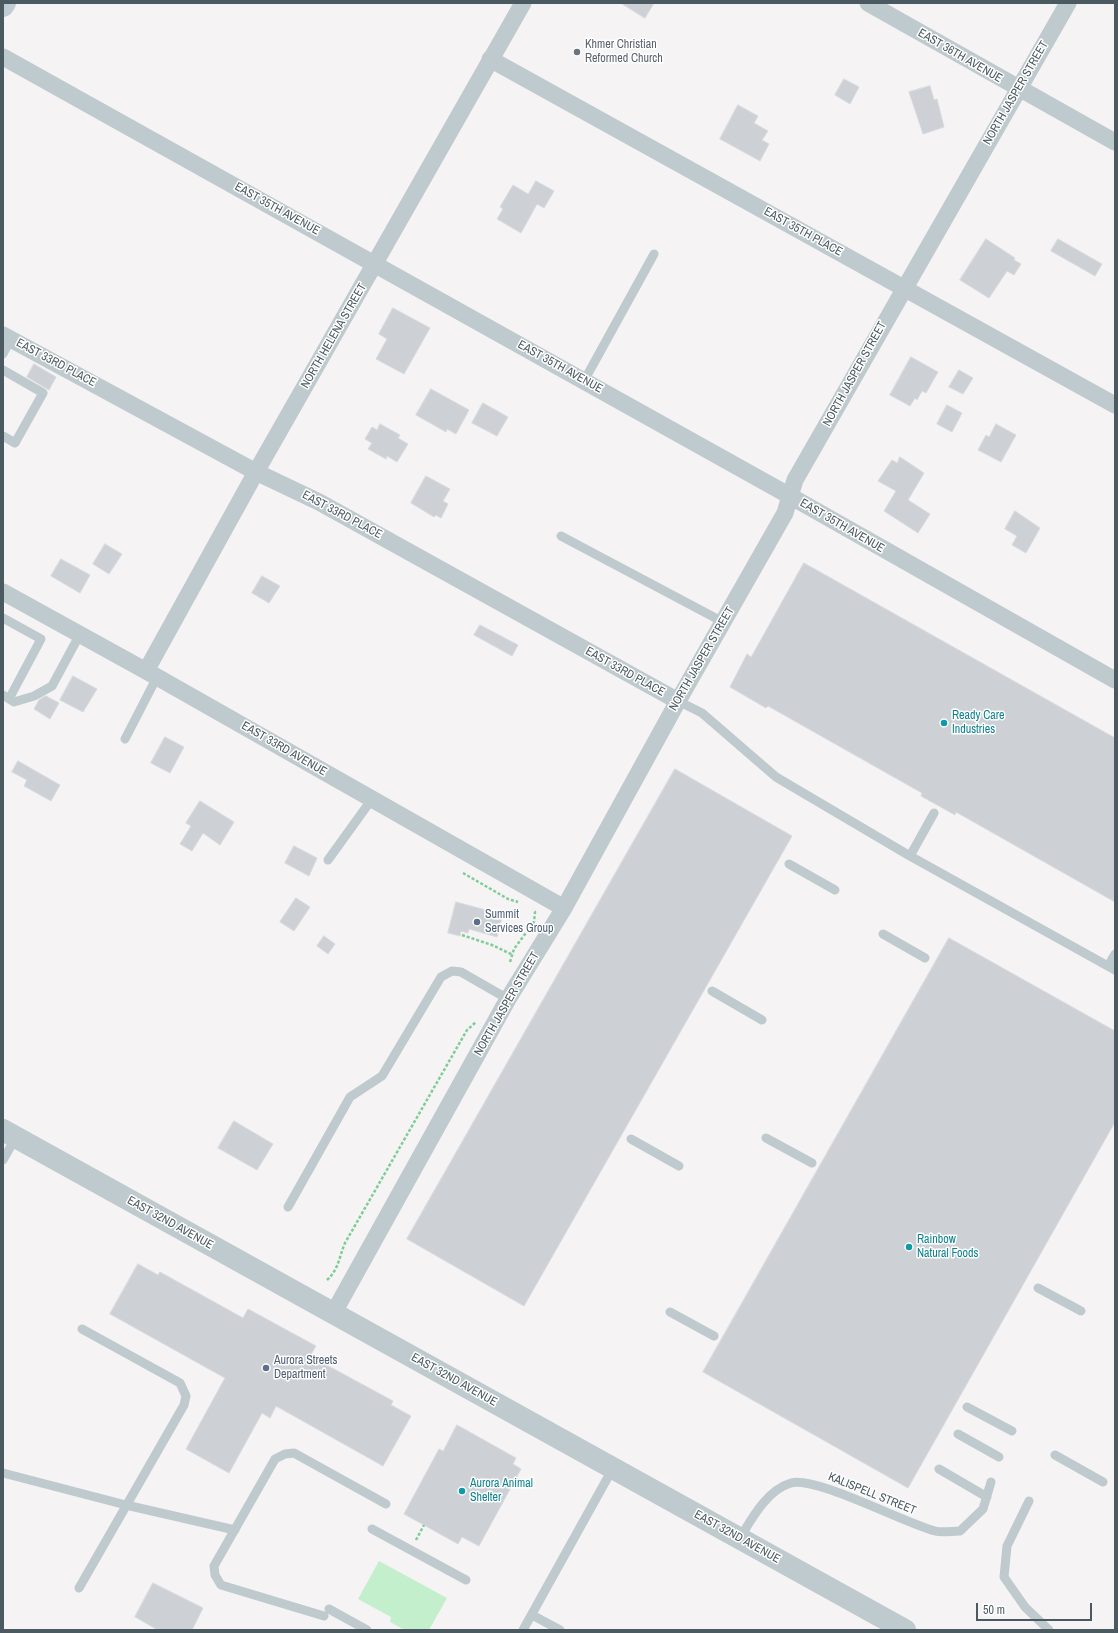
<!DOCTYPE html>
<html>
<head>
<meta charset="utf-8">
<style>
	body { margin:0 }
	#map { position:relative; width:1118px; height:1633px; overflow:hidden; background:#f5f3f3; font-family:"Archivo Narrow",sans-serif }
	canvas { display:block }
	.frame { position:absolute; inset:0; border:4px solid #4b5a60; pointer-events:none }
	.scale { position:absolute; left:976px; top:1603px; width:116px; height:18px; box-sizing:border-box; border:2px solid #4b5a60; border-top:0; padding-left:5px; font-size:12px; line-height:14px; white-space:nowrap; color:#4b5a60; -webkit-text-stroke:3px #fff; paint-order:stroke }
</style>
</head>
<body>
<div id="map">
<canvas width="1118" height="1633"></canvas>
<div class="frame"></div>
<div class="scale">50 m</div>
</div>
<script>
const c = document.querySelector('canvas').getContext('2d');
c.lineJoin = 'round';
function fillPath(path, color) {
  c.fillStyle = color;
  c.fill(path, 'evenodd');
}
function trace(path, color, width, dash) {
  c.strokeStyle = color;
  c.lineWidth = width;
  c.lineCap = dash ? 'butt' : 'round';
  c.setLineDash(dash || []);
  c.stroke(path);
}
function write(font, color, halo, rows, align = 'center') {
  c.font = font + ' "Archivo Narrow",sans-serif';
  c.lineWidth = 3;
  c.setLineDash([]);
  c.textBaseline = 'middle';
  c.strokeStyle = halo;
  c.fillStyle = color;
  for (const [text, x, y, turn = 0] of rows) {
    c.save();
    c.translate(x, y);
    c.rotate((+turn || 0) * Math.PI / 180);
    c.textAlign = isNaN(turn) ? turn : align;
    if (halo) c.strokeText(text, 0, 0);
    c.fillText(text, 0, 0);
    c.restore();
  }
}
const green = new Path2D(`
	M379,1561L447,1598L429,1630H405L390,1622L391,1617L358,1599Z`);
const building = new Path2D(`
	M621,3H654L645,18Z
	M844,79L859,87L850,104L835,95Z
	M930,86L934,100L937,99L944,127L923,134L909,92Z
	M738,105L758,116L754,123L768,131L762,140L769,144L760,161L720,139Z
	M536,181L554,191L544,208L537,204L521,233L497,219L503,209L500,207L513,185L528,194Z
	M986,239L1015,258L1014,260L1021,264L1014,275L1007,271L989,298L960,280Z
	M1058,239L1102,264L1095,276L1051,251Z
	M393,308L430,328L404,374L376,359L387,339L379,334Z
	M911,357L938,372L926,393L922,391L917,400L915,398L910,406L890,395Z
	M34,364L56,377L49,390L27,377Z
	M959,370L973,378L963,394L949,387Z
	M431,389L469,410L456,434L447,429L446,432L416,415Z
	M483,403L508,417L497,436L472,423Z
	M947,405L962,413L952,432L937,424Z
	M380,424L400,435L398,438L408,444L397,462L387,456L386,459L368,449L372,443L365,439L372,427L377,430Z
	M996,424L1016,435L1001,462L978,450L986,435L989,437Z
	M900,457L924,473L908,500L930,514L918,533L884,511L896,491L878,481L892,460L897,463Z
	M426,476L450,489L443,501L448,504L441,518L436,515L434,517L411,503Z
	M1015,511L1040,528L1026,553L1012,545L1017,536L1005,529Z
	M105,544L122,554L109,574L93,564Z
	M61,559L90,575L80,593L51,576Z
	M804,563L1115,738V902L956,812L955,815L921,796L922,793L768,706L766,708L730,687L747,654L751,657Z
	M262,576L280,586L269,603L252,593Z
	M480,625L518,645L512,656L474,635Z
	M73,676L97,689L83,712L60,700Z
	M46,696L59,703L50,719L34,709L39,700Z
	M165,737L184,747L170,773L151,763Z
	M18,761L60,785L51,801L24,786L27,780L12,772Z
	M675,769L792,836L524,1306L407,1239Z
	M200,801L234,822L220,845L203,833L192,851L180,844L191,826L186,823Z
	M294,846L317,858L309,876L285,863Z
	M296,898L310,907L294,931L280,922Z
	M456,902L497,913L496,915L502,917L497,937L469,929L468,933L461,931L460,936L448,933Z
	M324,936L335,944L328,954L317,946Z
	M949,938L1115,1031V1122L908,1488L703,1372Z
	M234,1121L273,1144L257,1170L218,1148Z
	M138,1264L158,1275L160,1272L243,1318L248,1309L316,1346L310,1356L393,1401L391,1405L411,1416L383,1466L276,1406L270,1418L262,1413L229,1473L186,1449L225,1378L110,1314Z
	M457,1425L516,1458L513,1464L521,1469L479,1546L462,1537L458,1544L404,1514L439,1449L443,1451Z
	M153,1583L203,1608L192,1630H158L135,1617Z`);
const path = new Path2D(`
	M463,873L508,899L518,902
	M462,935L492,945L513,955
	M510,962L514,949L534,922L535,912L533,910
	M327,1280C339,1269 339,1257 345,1243L467,1030L476,1022
	M416,1540L424,1525`);
const service = new Path2D(`
	M3,354L11,339
	M3,370L43,393L15,443L3,436
	M584,381L654,254
	M561,536L723,622
	M3,618L41,639L9,699
	M3,695L14,702L34,696L52,686L80,634
	M678,701L702,713L776,777L910,856L1115,970
	M125,739L157,677
	M910,856L934,813
	M328,860L372,799
	M789,864L835,890
	M883,934L925,958
	M1108,966L1115,954
	M712,991L762,1020
	M766,1138L812,1163
	M631,1139L679,1166
	M3,1160L16,1137
	M288,1207L350,1097L382,1076L441,977L452,971L461,972L508,999
	M1038,1288L1081,1311
	M670,1312L714,1336
	M967,1407L1012,1431
	M958,1434L999,1457
	M1055,1455L1103,1482
	M939,1469L987,1497
	M3,1473L126,1505L235,1530
	M1029,1501L1007,1546L1004,1577L1025,1607L1049,1630
	M372,1529L466,1580
	M740,1538C752,1518 767,1490 791,1483C816,1476 904,1523 935,1531C942,1533 952,1531 960,1531L983,1509L991,1482
	M79,1588L184,1405L186,1396L180,1383L82,1329
	M329,1609L367,1630
	M532,1615L560,1630
	M324,1616L221,1585L215,1575L214,1566L275,1459L285,1454L294,1453L386,1504
	M523,1630L613,1468`);
const minor = new Path2D(`
	M868,3L1115,142
	M3,57L790,496L1115,680
	M490,59L1115,405
	M3,335L256,472L319,502L678,701
	M3,592L157,677L564,908
	M146,671L256,472L523,3
	M333,1314L508,999L564,908L678,701L785,513L795,480L1068,3`);
const tertiary = new Path2D(`
	M3,1130L905,1630`);
const secondary = new Path2D(`
	M3,6L5,3`);
const markers = [
	[577,52,4,"#6b7280"],
	[944,723,4,"#0f9aa8"],
	[477,922,4,"#5c6f8a"],
	[909,1247,4,"#0f9aa8"],
	[266,1368,4,"#5c6f8a"],
	[462,1491,4,"#0f9aa8"]
];
const worshipNames = [
	["Khmer Christian",585,45],
	["Reformed Church",585,59]
];
const streetNames = [
	["EAST 36TH AVENUE",960,56,30],
	["NORTH JASPER STREET",1016,93,-60],
	["EAST 35TH AVENUE",277,209,29],
	["EAST 35TH PLACE",803,232,29],
	["NORTH HELENA STREET",334,336,-60],
	["EAST 33RD PLACE",56,363,28],
	["EAST 35TH AVENUE",560,367,29],
	["NORTH JASPER STREET",855,374,-61],
	["EAST 33RD PLACE",342,515,28],
	["EAST 35TH AVENUE",842,526,30],
	["NORTH JASPER STREET",702,659,-60],
	["EAST 33RD PLACE",625,672,29],
	["EAST 33RD AVENUE",284,749,30],
	["NORTH JASPER STREET",507,1004,-60],
	["EAST 32ND AVENUE",170,1223,29],
	["EAST 32ND AVENUE",454,1380,29],
	["KALISPELL STREET",872,1494,22],
	["EAST 32ND AVENUE",737,1537,29]
];
const cultureNames = [
	["Ready Care",952,716],
	["Industries",952,730],
	["Rainbow",917,1240],
	["Natural Foods",917,1254],
	["Aurora Animal",470,1484],
	["Shelter",470,1498]
];
const serviceNames = [
	["Summit",485,915],
	["Services Group",485,929],
	["Aurora Streets",274,1361],
	["Department",274,1375]
];
fillPath(green, '#c4efcd');
fillPath(building, '#cdd1d5');
trace(building, '#d7dade', 1);
trace(path, '#7dcd97', 2.5, [3, 2]);
trace(service, '#bfcace', 9);
trace(minor, '#bfcace', 17);
trace(tertiary, '#bfcace', 22);
trace(secondary, '#bfccd3', 22);
for (const [x, y, r, color] of markers) {
  const dot = new Path2D();
  dot.arc(x, y, r, 0, 2 * Math.PI);
  c.fillStyle = color;
  c.fill(dot);
  trace(dot, '#fff', 1.5);
}
write('12px', '#5b616d', '#fff', worshipNames, 'left');
write('12px', '#4b5a60', '#fff', streetNames);
write('12px', '#0d838f', '#fff', cultureNames, 'left');
write('12px', '#4e5e75', '#fff', serviceNames, 'left');
</script>
</body>
</html>
